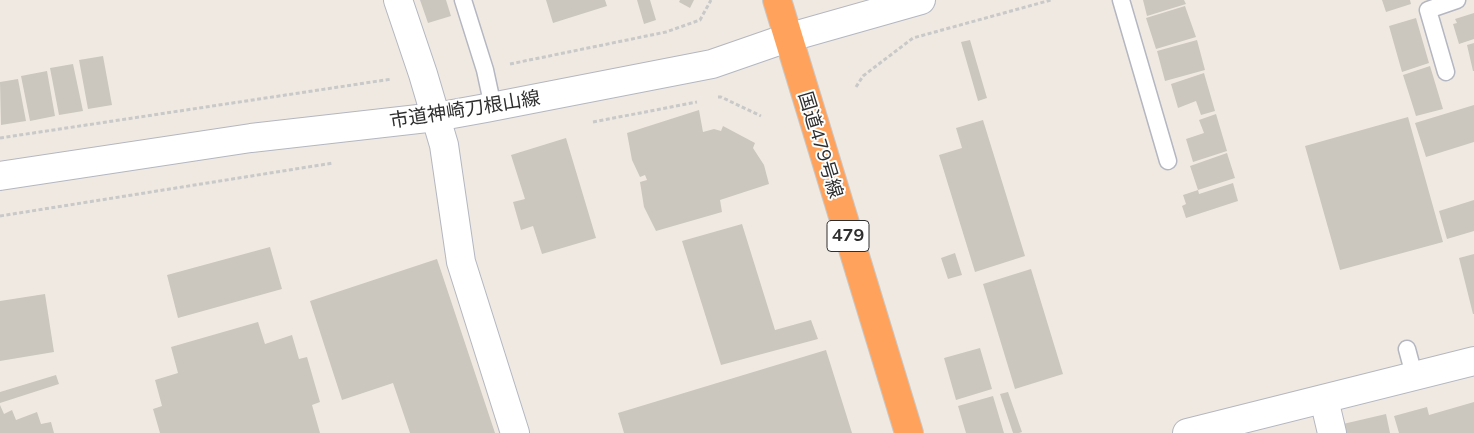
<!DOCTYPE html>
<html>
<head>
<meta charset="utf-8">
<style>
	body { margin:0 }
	canvas { display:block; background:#efe9e1 }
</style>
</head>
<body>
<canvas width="1474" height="433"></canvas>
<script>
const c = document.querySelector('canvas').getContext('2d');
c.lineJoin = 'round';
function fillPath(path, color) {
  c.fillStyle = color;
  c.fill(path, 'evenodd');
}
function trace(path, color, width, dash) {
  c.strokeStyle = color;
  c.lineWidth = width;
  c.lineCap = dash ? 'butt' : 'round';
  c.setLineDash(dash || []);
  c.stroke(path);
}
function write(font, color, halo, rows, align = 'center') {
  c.font = font + ' Mulish,"Noto Sans JP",sans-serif';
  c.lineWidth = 4;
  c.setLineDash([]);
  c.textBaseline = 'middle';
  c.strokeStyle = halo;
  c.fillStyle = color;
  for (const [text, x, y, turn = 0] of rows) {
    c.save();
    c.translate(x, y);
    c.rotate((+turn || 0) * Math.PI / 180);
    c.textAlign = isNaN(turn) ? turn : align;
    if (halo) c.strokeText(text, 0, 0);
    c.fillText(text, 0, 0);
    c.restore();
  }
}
const building = new Path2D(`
	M420,0H446L451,16L428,23Z
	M546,0H605L607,6L553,23Z
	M637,0H650L656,20L644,24Z
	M680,0H694L690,8L679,2Z
	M1143,0H1184L1186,4L1147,16Z
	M1382,0H1410L1411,4L1386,12Z
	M1185,6L1196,37L1156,49L1146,18Z
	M1474,13V39L1459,44L1453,24L1457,23L1455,19Z
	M1416,18L1429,63L1402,72L1389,26Z
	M970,40L987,98L978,101L961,42Z
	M1197,40L1205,70L1165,81L1157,51Z
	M1474,43V71H1473L1467,45Z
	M103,56L112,105L88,109L79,60Z
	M73,64L83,111L59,115L50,68Z
	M1430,66L1443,109L1416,116L1403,75Z
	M47,71L55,116L30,121L21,76Z
	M1204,73L1215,111L1201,115L1196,101L1178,108L1171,84Z
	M18,79L26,121L1,125L0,82Z
	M1474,105V142L1426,157L1415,123Z
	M699,110L703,132L714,129L721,131L723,126L755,143L753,148L764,165L769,184L720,200L722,212L656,231L644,207L640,182L647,180L645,175L640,177L632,160L627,133Z
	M1216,114L1227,151L1193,162L1186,139L1204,133L1199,120Z
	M1408,117L1443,242L1340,270L1305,146Z
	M983,120L1025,256L975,272L939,155L962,148L956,128Z
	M566,138L596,238L542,254L533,226L521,230L513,202L525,199L511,155Z
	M1227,153L1235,178L1198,190L1190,166Z
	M1233,183L1238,201L1186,218L1182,206L1186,204L1183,195L1198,190L1199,194Z
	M1474,200V231L1447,239L1439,211Z
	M742,224L775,330L811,320L818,339L721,365L682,241Z
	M270,247L282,289L178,318L167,275Z
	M955,253L962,275L948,279L941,258Z
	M1474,254V314H1473L1459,258Z
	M437,259L495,433H410L393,383L342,400L310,301Z
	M1031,269L1063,374L1015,389L983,284Z
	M45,294L54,352L0,361V301Z
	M258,322L265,344L292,335L299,359L307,357L320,402L312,405L320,433H160L153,409L162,406L155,380L178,373L171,347Z
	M980,348L992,389L956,400L944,358Z
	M826,350L852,433H624L618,413Z
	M56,375L59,384L0,403V392Z
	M1008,392L1022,432L1019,433H1013L1000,394Z
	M993,396L1004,433H966L958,406Z
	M1474,402V433H1399L1394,416L1427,407L1429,415Z
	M0,405L4,414L12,410L16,420L37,412L41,424L51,422L54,433H0Z
	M1386,414L1390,433H1346L1343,424Z`);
const path = new Path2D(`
	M510,64L666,32L700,20L711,0
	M856,87L863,76L913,38L1051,0
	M718,97H721L761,116
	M593,122L697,102
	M0,138L392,79
	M0,216L333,163`);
const lane = new Path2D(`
	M463,0L485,70L493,107
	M1121,0L1168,161
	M1446,72L1428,10L1457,0
	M1407,349L1414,375`);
const street = new Path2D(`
	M398,0L423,74L444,145L461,262L515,433
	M1324,399L1332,433
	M1187,433L1474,361`);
const secondary = new Path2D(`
	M0,176L251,138L436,117L486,108L712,64L787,38L921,0`);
const highway = new Path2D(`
	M777,0L909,433`);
const shields = [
	[848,236,42]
];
const shieldNames = [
	["479",848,236]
];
const streetNames = [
	["市道神崎刀根山線",465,110,-9],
	["国道479号線",820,145,73]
];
fillPath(building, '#cbc7bf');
trace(lane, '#b4b7c1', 19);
trace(street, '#b4b7c1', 30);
trace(secondary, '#b4b7c1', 30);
trace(highway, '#c9c9c9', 30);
trace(path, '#c9c9c9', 3, [4, 2.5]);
trace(lane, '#fff', 16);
trace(street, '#fff', 28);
trace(secondary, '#fff', 28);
trace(highway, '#ffa35c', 28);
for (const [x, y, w] of shields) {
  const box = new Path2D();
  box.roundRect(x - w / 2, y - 15.5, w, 31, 4);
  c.fillStyle = '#fff';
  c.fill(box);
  trace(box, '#2e2e2e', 1);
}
write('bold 18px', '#2e2e2e', null, shieldNames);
write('19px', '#2e2e2e', '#fff', streetNames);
</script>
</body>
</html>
